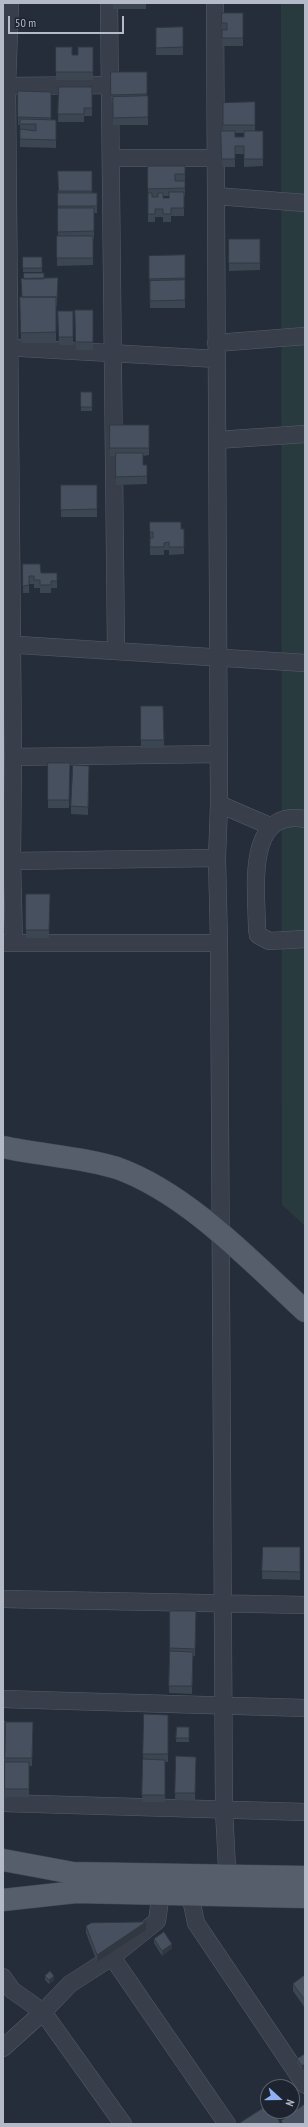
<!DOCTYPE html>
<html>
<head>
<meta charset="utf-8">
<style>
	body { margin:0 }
	#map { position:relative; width:308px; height:2127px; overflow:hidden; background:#252d3b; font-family:"PT Sans Narrow",sans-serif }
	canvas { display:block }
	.frame { position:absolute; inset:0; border:4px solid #b4bac7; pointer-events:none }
	.north { position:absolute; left:260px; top:2079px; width:40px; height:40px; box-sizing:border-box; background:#1d2430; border:1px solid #59606c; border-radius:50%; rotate:111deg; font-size:11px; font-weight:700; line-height:16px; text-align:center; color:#b4bac7 }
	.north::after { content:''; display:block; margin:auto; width:14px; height:18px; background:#8fb0f1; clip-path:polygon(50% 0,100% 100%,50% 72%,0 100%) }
	.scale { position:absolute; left:8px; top:16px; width:116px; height:18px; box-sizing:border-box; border:2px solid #b4bac7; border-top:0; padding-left:5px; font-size:12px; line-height:14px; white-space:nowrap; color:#b4bac7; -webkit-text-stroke:3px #1d2430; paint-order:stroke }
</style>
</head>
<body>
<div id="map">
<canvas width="308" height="2127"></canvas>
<div class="frame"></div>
<div class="north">N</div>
<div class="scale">50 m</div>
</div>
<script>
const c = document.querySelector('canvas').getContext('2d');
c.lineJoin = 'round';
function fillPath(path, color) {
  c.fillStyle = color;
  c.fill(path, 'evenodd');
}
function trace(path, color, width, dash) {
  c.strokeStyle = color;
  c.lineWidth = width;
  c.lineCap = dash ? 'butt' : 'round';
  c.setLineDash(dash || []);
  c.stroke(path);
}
const green = new Path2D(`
	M281,3H305V1226L282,1205Z`);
const minor = new Path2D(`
	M10,3L7,86L13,757L12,861L14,943
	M109,3L116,650
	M215,3L219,804L217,858L219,943L224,1810L228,1887
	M3,86L109,85
	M111,158H215
	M216,196L305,203
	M216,343L305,336
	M3,347L217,359
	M217,440L305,434
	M3,644L305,663
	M13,757L218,754
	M219,804L270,826
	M305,819C244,808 257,892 257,930L258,935L269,941L305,939
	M12,861L217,858
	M4,943H219
	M3,1599L305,1605
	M3,1699L305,1708
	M3,1730V1803
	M3,1803L305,1812
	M190,1894L196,1923L305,2085
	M112,1957L227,2124
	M3,1977L12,1990L43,2012L123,2124
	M3,2048L43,2012L70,1984L112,1957L157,1921L161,1893`);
const major = new Path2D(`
	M3,1147C39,1155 83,1157 117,1168C187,1193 251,1261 305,1311
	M3,1860L73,1873L305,1877
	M3,1900L76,1892L305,1897`);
const wall = new Path2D(`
	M113,3H146V9H113Z
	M222,13H243V46H222Z
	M183,27V55H156V28Z
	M56,47L72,55H78L93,47V80H56Z
	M111,72H147V96H148V125H113V102H111Z
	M59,87H92V116H84V122H58Z
	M18,91L51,92V120H56V148L20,147V125H18Z
	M255,102V131H263V166L244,167V154H235V167H222L221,131H223V103ZM235,133H244V137H235Z
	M148,166H185V196H184V216H171V222H163V217H155V222H148ZM163,196H169V198H163Z
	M58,171H92V193L97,206V213H94V239H93V265L57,266V236H58Z
	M229,239H260V270L229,271Z
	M185,255V308H150L149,256Z
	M23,257H42V272H23Z
	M58,278L57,306H56V343H21L20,297H22L44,279Z
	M75,310H93V350H76Z
	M58,311H73V345H59Z
	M81,392H92V411H81Z
	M110,425H149V455L143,456V465H147V484L116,485V456H110Z
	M61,485H97V517H61Z
	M150,522L181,529H184V554L169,555V550H164V555H150Z
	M23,564L41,573H57V588H51V593H40V588H34V584H29V593H23Z
	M141,706L164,740V748H141Z
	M48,763H70L69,808H48Z
	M89,766L88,815L71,814V806Z
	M26,894H50L49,938H26Z
	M263,1547H300V1580L262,1579Z
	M170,1611H196L195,1656H193L192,1694L169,1693Z
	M144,1714L168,1715V1762H165V1802H142Z
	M33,1722L32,1766H29V1797H5V1758Z
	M177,1727H189V1742H176Z
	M176,1756L196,1757L195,1801L175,1800Z
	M86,1926L146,1930L97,1962L86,1933Z
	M154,1939L172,1948L162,1956L154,1943Z
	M305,1975V2008L293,1991V1984Z
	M45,1976L54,1980L49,1984L45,1980Z
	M305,2054L302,2070L297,2063V2059Z`);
const shadedWall = new Path2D(`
	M146,1922V1930L97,1962V1955Z
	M172,1944V1948L162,1956V1951Z
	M54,1976V1980L49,1984V1980Z
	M305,2064V2068L302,2070V2066Z`);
const building = new Path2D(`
	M222,13H243V38H222V30H227V23H222Z
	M183,27V47L156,48V28Z
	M56,47H72V55H78V47H93V72H56Z
	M111,72H147V94L111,95Z
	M59,87H92V108H84V114H58Z
	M18,91L51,92V118L18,117Z
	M148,96V117L113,118V97Z
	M255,102V125H223V103Z
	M21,119L56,120V140L20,139V129L36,131V124H20Z
	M221,131H235V137H244V131H263V159H244V146H235V159H222Z
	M148,166H185V174H175V181H185V188L148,189Z
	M58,171H92V191H59Z
	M169,192H184V208H171V214H163V209H155V214H148V193H152V197H158V193H163V198H169Z
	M58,193H97V206H58Z
	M58,208H94V231L58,232Z
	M57,236H93V258H57Z
	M229,239H260V263H229Z
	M185,255V278L149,279V256Z
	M23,257H42V268H23Z
	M24,273H44V279H24Z
	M58,278L57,298H56V297H22L21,279Z
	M185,280V300L150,301V281Z
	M20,297H56V332L21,333Z
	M75,310H93V342H76Z
	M58,311H73V337H59Z
	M81,392H92V407H81Z
	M110,425H149V448H110Z
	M116,453H143V465H147V476L116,477Z
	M61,485H97V509L61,510Z
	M150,522H181V529H184V547H169V542L164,543V547H150V538H153V532H150Z
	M23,564H40L41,573H57V581H51V585H40V580H34V576H29V585L23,586Z
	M141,706H163L164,740H141Z
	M48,763H70L69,800H48Z
	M73,765L89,766L88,807L71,806Z
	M26,894H50L49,930H26Z
	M263,1547H300V1572L262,1571Z
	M170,1611H196L195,1649L170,1648Z
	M170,1651L193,1652L192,1686H169Z
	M144,1714L168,1715V1754H143Z
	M6,1722H33L32,1758H5Z
	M177,1727H189V1738H176Z
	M176,1756L196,1757L195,1793H175Z
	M143,1759L165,1760V1795H142Z
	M5,1762H29V1789H5Z
	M146,1922L97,1955L86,1926L91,1923Z
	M164,1932L172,1944L162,1951L154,1939Z
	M50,1971L54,1976L49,1980L45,1976Z
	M305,1975V2000L293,1984Z
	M305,2054V2064L302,2066L297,2059Z
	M305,2104V2124H283L281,2121Z
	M268,2105V2111H272L280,2122L277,2124H240V2123Z`);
fillPath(green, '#283a3d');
trace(minor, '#565d69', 18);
trace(major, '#414854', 23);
trace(minor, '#383f4b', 17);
trace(major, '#565e6b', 22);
fillPath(wall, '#3c4552');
fillPath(shadedWall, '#313842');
fillPath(building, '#46505f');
trace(building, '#313842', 1);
</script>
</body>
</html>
